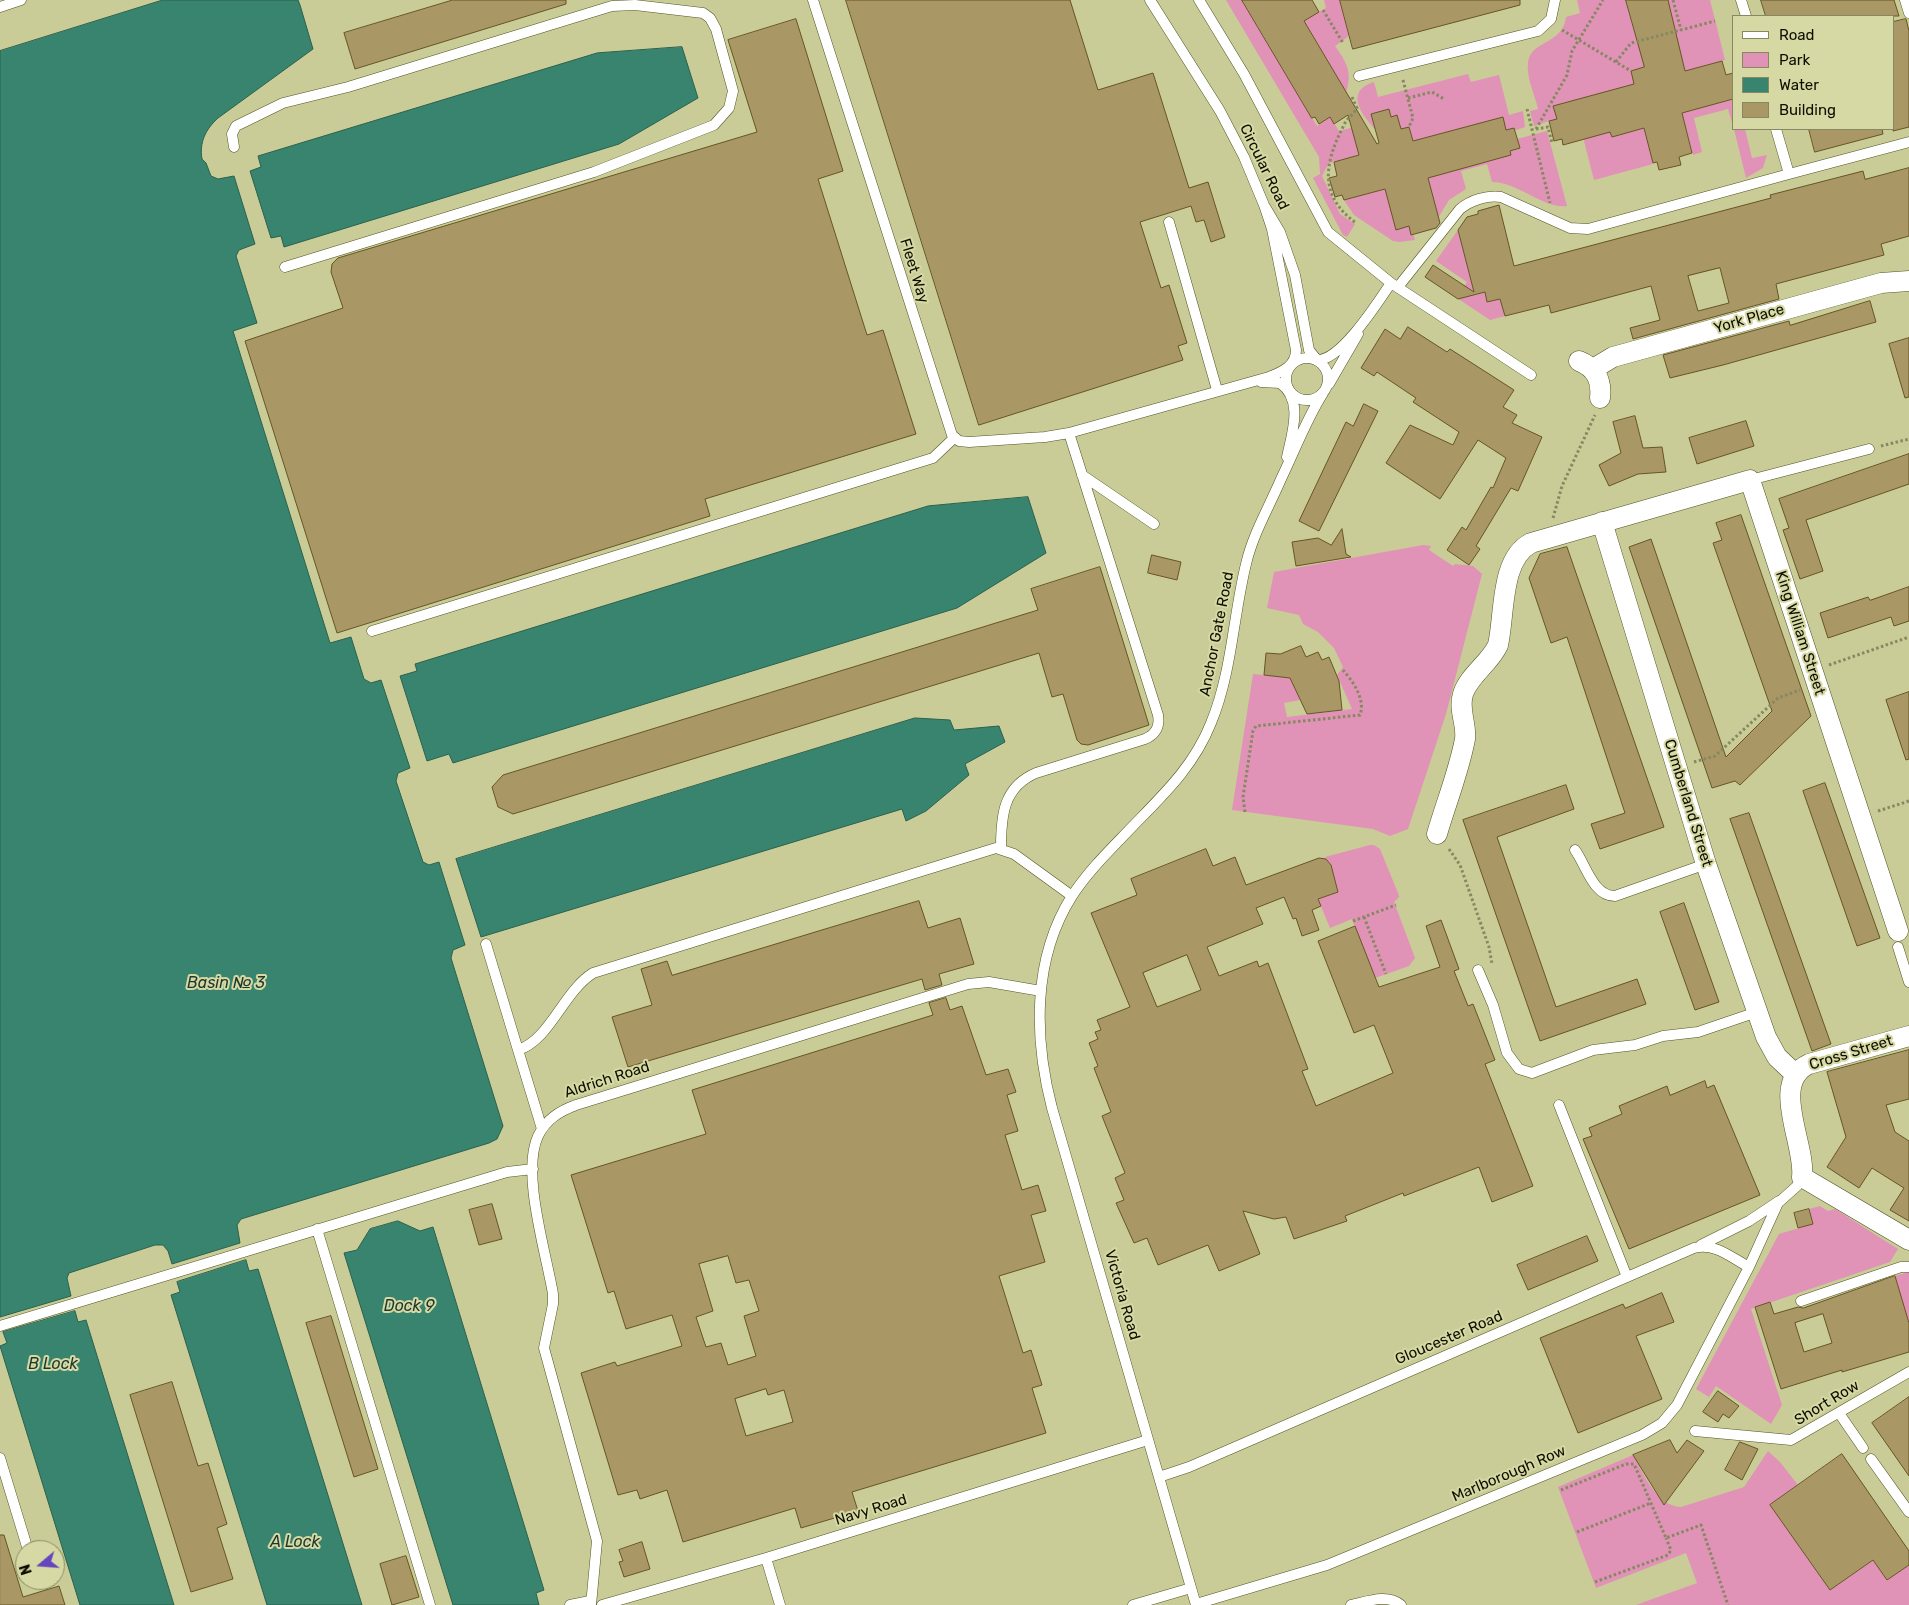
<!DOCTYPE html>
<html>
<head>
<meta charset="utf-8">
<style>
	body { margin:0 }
	#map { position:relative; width:1909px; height:1605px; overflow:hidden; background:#c9cc97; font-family:Rubik,sans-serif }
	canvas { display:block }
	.legend { position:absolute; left:1732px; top:15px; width:162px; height:115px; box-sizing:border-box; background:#d6d9a3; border:1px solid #868862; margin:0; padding:6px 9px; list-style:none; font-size:15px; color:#0e0e00 }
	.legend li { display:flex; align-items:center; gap:10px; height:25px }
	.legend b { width:25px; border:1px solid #868862 }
	.north { position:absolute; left:15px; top:1540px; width:50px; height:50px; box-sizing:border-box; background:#d6d9a3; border:1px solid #868862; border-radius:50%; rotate:252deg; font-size:14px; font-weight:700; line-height:20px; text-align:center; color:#0e0e00 }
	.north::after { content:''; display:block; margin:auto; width:18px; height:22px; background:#6645be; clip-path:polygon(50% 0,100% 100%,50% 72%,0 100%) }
</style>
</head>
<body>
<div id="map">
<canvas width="1909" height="1605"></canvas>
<ul class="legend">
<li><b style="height:6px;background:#fff"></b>Road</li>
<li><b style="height:14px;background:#e192b7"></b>Park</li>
<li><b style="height:14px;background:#38846e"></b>Water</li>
<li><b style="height:14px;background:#a99865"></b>Building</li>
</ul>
<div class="north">N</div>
</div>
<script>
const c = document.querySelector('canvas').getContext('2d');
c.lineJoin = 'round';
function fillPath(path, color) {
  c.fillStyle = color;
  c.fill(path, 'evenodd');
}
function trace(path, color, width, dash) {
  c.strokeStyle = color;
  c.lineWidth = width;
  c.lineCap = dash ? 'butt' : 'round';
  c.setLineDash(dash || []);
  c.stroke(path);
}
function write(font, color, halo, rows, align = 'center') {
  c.font = font + ' Rubik,sans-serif';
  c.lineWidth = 4;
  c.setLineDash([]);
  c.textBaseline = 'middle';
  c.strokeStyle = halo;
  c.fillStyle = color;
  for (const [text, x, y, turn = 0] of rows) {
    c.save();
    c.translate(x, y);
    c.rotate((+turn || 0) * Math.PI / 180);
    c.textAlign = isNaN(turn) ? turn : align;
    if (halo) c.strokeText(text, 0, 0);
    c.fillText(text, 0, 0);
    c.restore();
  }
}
const green = new Path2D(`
	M1226,0H1242L1317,126L1330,117L1339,131L1354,127L1359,155L1329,163L1322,176L1340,214L1355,224L1347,237L1343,235L1313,178L1320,174L1319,157Z
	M1324,0H1340L1349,36L1335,46C1346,61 1353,73 1346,92L1304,21L1326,8Z
	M1577,0H1626L1634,31L1647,28L1649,81L1594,116L1549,121L1534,126L1530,111L1538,109C1535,95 1526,77 1528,63C1530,40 1563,45 1566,17L1580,13Z
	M1668,0H1710L1725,60L1685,71Z
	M1468,74L1471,82L1499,75L1509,115L1523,111L1525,127L1502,135L1398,151C1384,138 1331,95 1374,82L1378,97Z
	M1733,99V126L1728,109L1694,118L1702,152L1693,155L1682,113Z
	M1644,118L1653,164L1594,180L1583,137Z
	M1734,129H1745L1752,158L1767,155L1763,168L1746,178Z
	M1547,131L1567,206C1543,209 1518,182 1492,182L1487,164L1461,171L1466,189L1449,200L1438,218L1426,175L1517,139Z
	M1385,189L1410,224L1415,240L1399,242L1393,241L1354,215L1344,200Z
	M1458,230L1475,295L1485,292L1488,302L1500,299L1505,316L1490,320L1457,298L1467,282L1436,261Z
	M1423,545L1431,546L1429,550L1453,566L1455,564L1473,566L1482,574L1446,714L1408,829L1390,836L1373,829L1232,810L1253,674L1292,678L1300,700L1284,703L1287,717L1352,709L1337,675L1343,667L1334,648L1318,632L1303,624L1299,615L1267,608L1274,572Z
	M1370,845H1374L1380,849L1398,893L1399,897L1394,902L1415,958L1409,966L1375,978L1352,919L1330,928L1318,899L1338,891L1331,865L1325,857Z
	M1820,1206L1828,1211L1835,1209L1898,1249L1890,1262L1751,1309L1782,1405L1771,1424L1716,1386L1709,1397L1696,1389L1779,1234L1813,1224L1809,1209Z
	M1909,1272V1323L1895,1276Z
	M1768,1451L1780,1462L1798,1485L1770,1505L1830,1590L1873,1560L1887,1580L1909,1565V1605H1636L1697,1583L1686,1553L1596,1588L1558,1487L1633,1455C1644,1474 1656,1506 1681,1507L1744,1487Z`);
const water = new Path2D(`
	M163,0H298L300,5L313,49L218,118C206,129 199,142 202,159L206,163L211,176L218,179L234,176L255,244L239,250L236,256L257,323L233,331L330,643L351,637L364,679L371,683L381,680L410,768L398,773L396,781L423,862L429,865L439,862L465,945L453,950L451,958L503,1126L497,1139L489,1143L241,1219L237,1225L240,1243L172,1264L168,1251L163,1245H155L69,1273L67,1278L71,1296L0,1317V51Z
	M682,47L698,98L619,144L284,247L281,236L271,238L250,171L261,167L258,156L597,53Z
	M1028,497L1046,553L957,608L453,763L449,754L427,761L400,676L417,671L415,664L928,506Z
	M915,718L950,720L954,730L999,726L1005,742L965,764L969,775L926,811L906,821L902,809L481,937L456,859Z
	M398,1221L420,1231L433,1227L544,1590L536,1593L539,1605H453L344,1253L357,1250L370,1229Z
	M246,1260L249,1271L258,1269L362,1605H267L171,1295L180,1292L177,1282Z
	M75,1311L78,1322L86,1320L174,1605H80L0,1346L7,1343L3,1332Z`);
const building = new Path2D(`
	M453,0H566V4L355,69L344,33Z
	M846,0H1070L1098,90L1153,73L1189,188L1208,182L1225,237L1211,242L1204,220L1196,222L1191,206L1140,222L1161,288L1169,285L1187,343L1178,346L1183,360L979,425Z
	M1242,0H1312L1319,12L1304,21L1377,144L1379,143L1371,114L1389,109L1391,117L1397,115L1401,129L1409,127L1413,141L1503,117L1506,130L1514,128L1520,148L1510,151L1511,155L1428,178L1440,223L1436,228L1411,235L1409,226L1396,230L1385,189L1344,200L1342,195L1335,197L1329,178L1337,176L1334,162L1359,155L1348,115L1334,124L1330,117L1319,124L1315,117L1312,118Z
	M1340,0H1520V5L1353,49Z
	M1626,0H1668L1685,71L1722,61L1726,75L1733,73V99L1682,113L1692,153L1679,157L1681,165L1659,170L1657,162L1653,163L1644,128L1612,137L1610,132L1563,145L1562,139L1554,141L1549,121L1557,119L1553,106L1634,84L1631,71L1644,67Z
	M1761,0H1894L1899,16H1766Z
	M796,19L843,171L818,179L867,335L883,330L916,434L705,499L710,516L337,633L245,341L343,308L331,272L332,264L338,258L757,132L728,40Z
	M1906,19L1909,31V127L1893,131V22Z
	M1809,129H1882L1883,134L1815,152Z
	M1909,168V236L1881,244L1884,255L1776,284L1779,299L1633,339L1630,328L1660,320L1651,286L1551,313L1549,305L1505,316L1500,299L1487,302L1485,292L1458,299L1425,277L1433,265L1474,292L1458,230L1467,217L1478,214V211L1499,205L1514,266L1771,198L1770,195L1863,171L1865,179ZM1720,268L1729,303L1698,311L1688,276Z
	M1870,301L1876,322L1723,365L1670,378L1663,355L1789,321L1790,325Z
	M1408,327L1447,352L1450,349L1514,390L1503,407L1517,415L1512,423L1542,437L1518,491L1511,488L1476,546L1480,549L1469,565L1447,550L1462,527L1466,530L1491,487L1493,488L1506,458L1478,440L1440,499L1386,463L1410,425L1453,445L1459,432L1413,402L1416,398L1377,372L1374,376L1361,368L1385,329L1400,339Z
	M1909,338V397L1905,398L1889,344Z
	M1364,404L1378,411L1319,531L1299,521L1346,422L1353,426Z
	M1635,416L1643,448L1662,447L1666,472L1638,474L1609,486L1599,465L1621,453L1613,422Z
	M1746,421L1754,446L1697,464L1689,438Z
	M1909,454V484L1806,520L1823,571L1800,579L1783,530L1789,528L1779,499Z
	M1741,515L1811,716L1740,785L1735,781L1712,788L1629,547L1651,539L1726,757L1772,711L1713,543L1722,540L1716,523Z
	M1342,529L1346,554L1351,557L1296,566L1292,542L1318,538L1331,545Z
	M1567,547L1664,827L1600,849L1591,824L1625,813L1567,637L1551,643L1529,578L1540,554Z
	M1152,555L1181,562L1177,580L1148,573Z
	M1100,567L1149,725L1088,745L1081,744L1077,740L1063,694L1052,697L1039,653L513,814L498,807L492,787L503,775L1038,610L1031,589Z
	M1909,587V621L1894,626L1891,617L1828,638L1820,613L1868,597L1870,600Z
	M1301,646L1306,657L1318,652L1322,660L1329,657L1339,681L1342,710L1307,714L1290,678L1264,675L1266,653L1280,654Z
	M1909,692V759L1906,760L1886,700Z
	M1825,783L1880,938L1857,946L1803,791Z
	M1566,785L1574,809L1497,837L1556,1007L1637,979L1646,1004L1540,1041L1463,820Z
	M1749,813L1831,1044L1812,1051L1730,819Z
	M1206,849L1213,866L1235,857L1246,885L1319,858L1326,859L1331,865L1338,892L1318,899L1321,906L1312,910L1319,930L1302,936L1296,918L1293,919L1284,897L1256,908L1263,924L1207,947L1219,976L1257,961L1259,967L1268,963L1308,1069L1302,1071L1316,1106L1393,1073L1374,1025L1354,1033L1318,941L1355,926L1379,987L1440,967L1426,926L1441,920L1459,969L1454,971L1468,1006L1473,1004L1495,1060L1485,1064L1533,1186L1492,1202L1479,1167L1404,1196L1403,1193L1345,1216L1347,1221L1294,1239L1286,1217L1274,1219L1243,1211L1260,1254L1219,1271L1208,1245L1158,1265L1147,1238L1134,1243L1116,1203L1124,1200L1115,1178L1125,1173L1102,1116L1111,1112L1094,1068L1098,1066L1089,1043L1098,1039L1095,1032L1101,1030L1097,1020L1130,1007L1091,913L1137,895L1131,879ZM1187,955L1201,990L1157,1007L1143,973Z
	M919,901L928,928L960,918L974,964L939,974L942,985L925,990L922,979L628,1067L612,1017L652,1005L641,969L667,961L672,975Z
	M1684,903L1719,1002L1695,1010L1660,912Z
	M946,998L950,1010L962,1006L986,1075L1008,1069L1016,1092L1007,1095L1018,1131L1005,1135L1022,1190L1038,1185L1046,1211L1031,1215L1045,1262L999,1276L1023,1353L1031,1350L1042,1385L1032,1388L1046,1433L852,1492L858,1511L801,1528L795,1508L683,1542L667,1490L640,1499L637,1490L618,1495L581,1373L615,1362L617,1366L682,1346L672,1315L626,1329L614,1291L608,1293L571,1175L706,1134L692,1090L933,1015L929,1003ZM728,1256L736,1283L749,1280L759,1311L744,1316L756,1356L728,1365L721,1343L706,1347L696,1317L713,1311L699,1264ZM766,1389L768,1395L784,1390L793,1422L746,1436L735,1399Z
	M1909,1050V1099L1886,1105L1895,1132L1909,1141V1221L1890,1210L1904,1188L1872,1168L1859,1188L1827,1167L1846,1137L1827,1072Z
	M1705,1081L1707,1088L1714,1085L1760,1195L1629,1249L1583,1139L1592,1136L1589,1128L1622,1114L1619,1106L1667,1086L1670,1095Z
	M492,1204L502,1239L479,1245L469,1210Z
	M1809,1209L1813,1224L1798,1228L1794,1213Z
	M1587,1236L1598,1261L1528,1290L1517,1265Z
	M1895,1276L1909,1323V1352L1842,1372V1370L1781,1389L1755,1307L1770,1302L1774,1314L1798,1307L1803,1308ZM1823,1314L1832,1343L1804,1352L1795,1323Z
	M1662,1293L1674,1322L1636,1336L1662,1399L1578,1433L1540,1338L1623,1304L1625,1308Z
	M331,1316L378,1469L354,1477L306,1323Z
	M172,1382L198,1466L208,1463L227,1524L217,1528L233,1579L191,1592L130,1395Z
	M1718,1391L1739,1406L1729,1418L1723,1414L1718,1422L1703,1412Z
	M1909,1397V1476L1872,1423Z
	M1670,1440L1677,1453L1687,1440L1704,1451L1664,1505L1633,1455Z
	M1740,1442L1758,1449L1742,1480L1725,1470Z
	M1842,1454L1909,1551V1565L1887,1580L1873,1560L1830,1590L1770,1505Z
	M0,1535H4L23,1597L59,1586L65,1605H0Z
	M642,1542L650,1569L624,1577L619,1562L623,1561L619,1550Z
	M406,1556L419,1597L392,1605L380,1564Z`);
const path = new Path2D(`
	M1673,0L1681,30
	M1323,10L1343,43
	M1562,30L1631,71
	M1616,62L1631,43L1715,21
	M1403,80L1413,118L1409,127
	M1352,97L1357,108C1353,115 1346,119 1343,127C1324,164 1319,196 1356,223
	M1408,98L1432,92L1444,99
	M1527,109L1550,203
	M1536,129L1567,75L1572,51L1603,0
	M1536,129L1548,127L1552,143
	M1881,446L1909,439
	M1553,518L1562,486L1595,415
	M1829,665L1909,637
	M1694,762L1715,756L1778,698L1800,690
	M1878,811L1909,801
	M1245,812L1243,797L1253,731L1256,726L1360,715C1366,699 1352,680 1342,669
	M1449,849L1460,865L1489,947L1492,964
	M1364,917L1386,974
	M1353,921L1396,905
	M1561,1490L1626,1464H1634L1666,1538L1701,1525L1728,1605
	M1577,1532L1651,1503
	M1595,1582L1668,1555L1671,1550L1666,1538`);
const service = new Path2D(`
	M813,0L952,435L959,441L969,442L1045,437L1069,433
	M1150,0L1220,111L1244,157L1264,205L1280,232L1295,275L1309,350L1317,360C1341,361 1378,302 1391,283
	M1199,0L1244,74L1328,232L1391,283L1531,375
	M1741,0L1746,16
	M1905,0L1909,13
	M0,7L21,0
	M1359,76L1538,31L1551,19L1555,0
	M234,147L232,134L236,126L283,103L348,87L612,6L635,5L703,13L710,18L716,29L733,91L729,108L714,125L594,172L285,267
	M1789,174L1909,142
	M1169,222L1217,390
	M1398,287L1460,209C1471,200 1487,195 1501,197L1570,228L1588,229L1789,174L1776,129
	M1286 379a21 21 0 1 1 42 0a21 21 0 1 1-42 0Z
	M1261,382L1280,383C1304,400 1292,433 1287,457
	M1329,384L1358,334
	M1082,475L1154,524
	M1750,480L1869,449
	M372,631L933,458L954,438
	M1001,848C1001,816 1003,787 1036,773L1145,739C1156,734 1160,727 1158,715L1069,433L1269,377C1282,372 1296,366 1296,350L1272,229L1264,205
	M1575,850C1586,865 1593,896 1615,896L1706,864
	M486,944L518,1050
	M1898,947L1909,982
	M1478,970L1493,1005L1507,1053L1519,1069L1532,1073L1593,1050L1635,1045L1663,1036L1698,1032L1757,1012
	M1559,1105L1627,1277
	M542,1129L518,1050C550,1040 563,992 593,973L996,848L1014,854L1072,896
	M317,1229L430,1605
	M1701,1245L1749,1221L1779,1201
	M1801,1301L1901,1267H1909
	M0,1326L507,1172L533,1169
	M1839,1413L1863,1448
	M1695,1431L1791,1440L1909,1372
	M0,1458L28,1550
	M1871,1459L1909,1512
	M1159,1477L1189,1467L1694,1248C1714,1242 1732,1258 1749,1267
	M766,1558L780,1605
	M1196,1604L1327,1565L1642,1435L1662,1423L1677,1405L1749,1267L1778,1203L1797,1186L1802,1177
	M570,1605L590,1601
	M591,1605L597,1541L544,1348L553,1304V1294C546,1252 521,1173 538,1136C546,1119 560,1111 576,1105L968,984L989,982L1041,991
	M602,1605L766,1558L1148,1440
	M1133,1605L1191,1588
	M1196,1605L1052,1108C1034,1039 1032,959 1072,896C1089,870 1111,849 1132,827C1164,794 1194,766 1211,723C1232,672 1233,617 1246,564C1253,534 1269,507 1281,479C1295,450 1306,420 1323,393
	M1351,1605C1366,1602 1387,1593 1401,1605`);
const minor = new Path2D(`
	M1579,361C1596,368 1602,380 1600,398
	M1593,369L1613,357L1881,283L1909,281
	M1602,522L1706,864L1766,1037L1777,1057L1795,1074
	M1437,834C1446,803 1459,771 1465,739C1467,724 1458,710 1463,694C1469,675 1490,663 1498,645C1505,614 1500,559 1531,543L1750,480L1898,931
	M1909,1036L1809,1064C1769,1082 1806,1144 1802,1177L1909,1240`);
const streetNames = [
	["Circular Road",1264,167,64],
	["Fleet Way",914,271,73],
	["York Place",1749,319,-16],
	["King William Street",1800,633,72],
	["Anchor Gate Road",1217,634,-79],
	["Cumberland Street",1688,803,73],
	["Cross Street",1851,1053,-17],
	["Aldrich Road",607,1080,-18],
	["Victoria Road",1122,1295,74],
	["Gloucester Road",1449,1338,-23],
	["Short Row",1827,1403,-31],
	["Marlborough Row",1509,1474,-23],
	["Navy Road",871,1510,-17]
];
const waterNames = [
	["Basin № 3",226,983],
	["Dock 9",409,1306],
	["B Lock",53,1364],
	["A Lock",295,1542]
];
fillPath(green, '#e192b7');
fillPath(water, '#38846e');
trace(water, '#2b614d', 1);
fillPath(building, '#a99865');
trace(building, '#665524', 1);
trace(service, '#525422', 11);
trace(minor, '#525422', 21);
trace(path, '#868861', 3, [2.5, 2.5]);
trace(service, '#fff', 10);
trace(minor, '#fff', 20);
write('15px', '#0e0e00', '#d6d9a3', streetNames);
write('italic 16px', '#1e372e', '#d6d9a3', waterNames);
</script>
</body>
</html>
